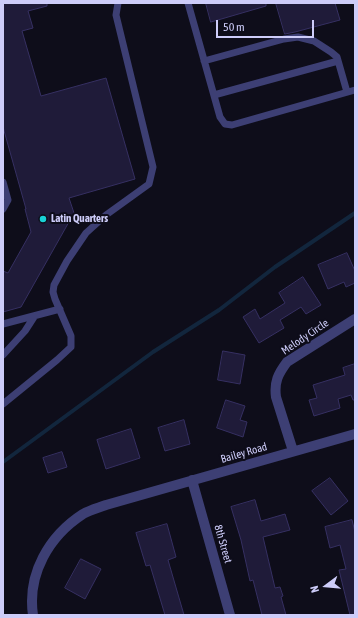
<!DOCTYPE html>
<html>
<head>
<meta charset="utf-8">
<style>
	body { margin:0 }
	#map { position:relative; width:358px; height:618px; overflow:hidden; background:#0e0d1a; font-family:"Asap Condensed",sans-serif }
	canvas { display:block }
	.frame { position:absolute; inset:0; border:4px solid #cdccf9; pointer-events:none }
	.north { position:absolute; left:306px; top:566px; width:40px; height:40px; -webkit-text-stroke:3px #0e0d1a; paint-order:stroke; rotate:254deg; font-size:11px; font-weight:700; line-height:16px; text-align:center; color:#cdccf9 }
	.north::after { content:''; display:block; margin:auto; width:14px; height:18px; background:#cdccf9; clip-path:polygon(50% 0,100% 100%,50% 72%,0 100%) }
	.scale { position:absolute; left:216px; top:20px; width:98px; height:18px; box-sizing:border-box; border:2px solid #cdccf9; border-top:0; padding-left:5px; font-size:12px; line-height:14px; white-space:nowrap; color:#cdccf9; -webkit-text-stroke:3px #0e0d1a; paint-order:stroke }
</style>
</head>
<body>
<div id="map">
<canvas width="358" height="618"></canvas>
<div class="frame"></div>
<div class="north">N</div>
<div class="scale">50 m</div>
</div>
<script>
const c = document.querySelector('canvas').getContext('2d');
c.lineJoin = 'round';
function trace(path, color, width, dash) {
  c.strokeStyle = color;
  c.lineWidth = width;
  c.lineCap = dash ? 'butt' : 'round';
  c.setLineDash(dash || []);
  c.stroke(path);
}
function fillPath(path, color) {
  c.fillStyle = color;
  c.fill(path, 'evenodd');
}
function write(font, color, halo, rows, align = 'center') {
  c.font = font + ' "Asap Condensed",sans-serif';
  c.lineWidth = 4;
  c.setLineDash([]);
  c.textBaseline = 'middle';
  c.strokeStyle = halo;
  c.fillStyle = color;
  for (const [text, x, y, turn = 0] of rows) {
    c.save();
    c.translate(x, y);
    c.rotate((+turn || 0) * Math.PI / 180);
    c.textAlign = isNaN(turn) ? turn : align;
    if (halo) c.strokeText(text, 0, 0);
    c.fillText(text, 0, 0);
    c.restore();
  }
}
const stream = new Path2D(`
	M3,462L153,352L219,310L275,267L355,213`);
const building = new Path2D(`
	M3,3H47V6L28,11L33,28L22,31L41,96L106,78L135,179L69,198L74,213L21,307L3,312V271L8,273L31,232L25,209H26L3,127Z
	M206,3H266V6L211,22Z
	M276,3H335L340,20L295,32L285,34Z
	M347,253L355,271V283L346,287L344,282L328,289L318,265Z
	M303,277L321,305L306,314L301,307L280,320L284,328L259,343L243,317L255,309L260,319L285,303L279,293Z
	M223,351L245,355L240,384L218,380Z
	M355,364V400H353L351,395L338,399L340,408L314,416L309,400L317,398L313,385L345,375L343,368Z
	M226,400L245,406L240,420L247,422L243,437L217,428Z
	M184,420L190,444L165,451L158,428Z
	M131,429L140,458L106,469L97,440Z
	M62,452L67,467L48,473L43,458Z
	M330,478L348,501L331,515L312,491Z
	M255,500L261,521L285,514L290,530L263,537L275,588L280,587L283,596L281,597L286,615H262L253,580L250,581L241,540L231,507Z
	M352,520L355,532V615H350L339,570L346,569L340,545L330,548L325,527Z
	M167,524L176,557L168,560L184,615H165L150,565L146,566L136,533Z
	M81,559L101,569L85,599L65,588Z`);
const lane = new Path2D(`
	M188,3L220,117L225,124L232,125L355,90
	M204,61L284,39L298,37L314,41L331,52L337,57L347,92
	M214,95L338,61
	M3,182L8,200L3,209
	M3,324L60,309
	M3,355L25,331L34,317
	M3,404L57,360L71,347V336L55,299L53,292L54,285L67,261L86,233L106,215L149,184L153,167L116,15L118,3`);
const street = new Path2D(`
	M293,451L276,397C274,382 278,374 287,362L355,319
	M192,480L230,615
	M33,615C27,574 49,536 83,514C90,510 98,508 106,505L355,434`);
const markers = [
	[43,219,4,"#19d2d7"]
];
const poiNames = [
	["Latin Quarters",51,219]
];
const streetNames = [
	["Melody Circle",305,337,-34],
	["Bailey Road",244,453,-16],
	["8th Street",223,544,74]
];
trace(stream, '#12263d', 4);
fillPath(building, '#1f1b39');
trace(building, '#363062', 1);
trace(lane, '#3d3f74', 7);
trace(street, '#3d3f74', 10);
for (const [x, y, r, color] of markers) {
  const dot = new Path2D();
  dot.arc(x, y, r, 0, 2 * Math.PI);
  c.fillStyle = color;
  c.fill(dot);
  trace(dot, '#0e0d1a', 1.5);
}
write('bold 11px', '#cdccf9', '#0e0d1a', poiNames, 'left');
write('11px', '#cdccf9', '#0e0d1a', streetNames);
</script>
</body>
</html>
